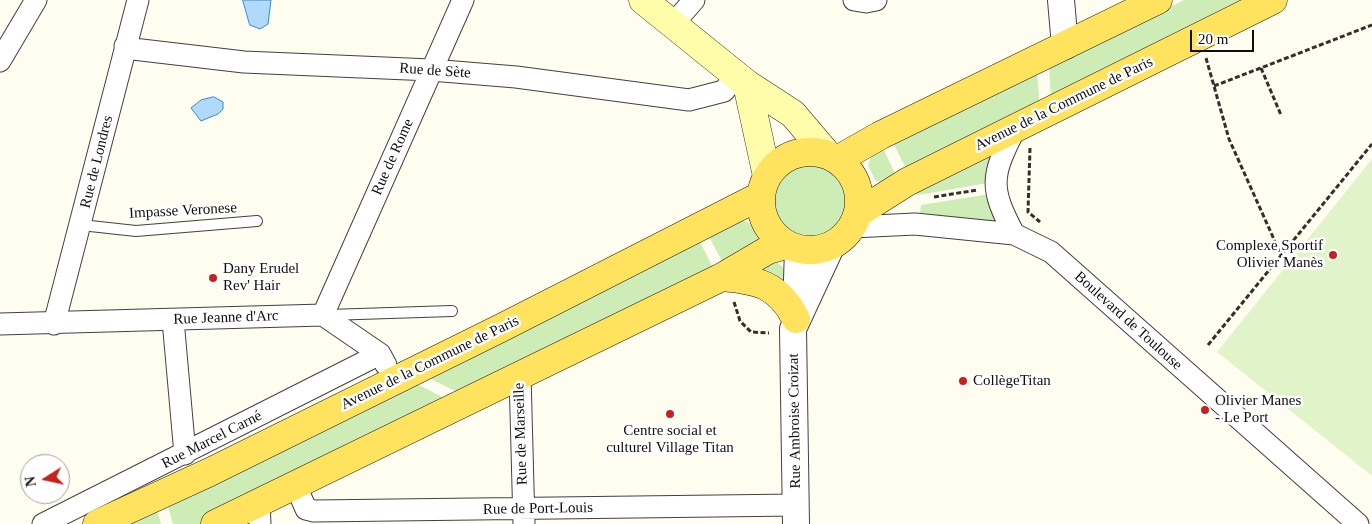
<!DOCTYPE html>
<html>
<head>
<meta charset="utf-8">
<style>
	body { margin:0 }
	#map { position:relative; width:1372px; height:524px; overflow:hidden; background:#fffdef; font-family:"Times New Roman",serif }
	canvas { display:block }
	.north { position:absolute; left:20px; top:454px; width:50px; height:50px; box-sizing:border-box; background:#fff; border:1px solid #9f9f9f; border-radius:50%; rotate:260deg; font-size:14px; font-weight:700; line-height:20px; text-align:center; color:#0e0e0e }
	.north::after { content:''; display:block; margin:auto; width:18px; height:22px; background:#c7211d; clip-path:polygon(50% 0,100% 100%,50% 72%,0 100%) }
	.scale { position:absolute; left:1190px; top:30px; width:64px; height:22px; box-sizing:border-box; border:2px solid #0e0e0e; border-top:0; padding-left:6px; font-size:15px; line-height:18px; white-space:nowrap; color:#0e0e0e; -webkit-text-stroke:4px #fff; paint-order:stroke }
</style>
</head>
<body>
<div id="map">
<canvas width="1372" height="524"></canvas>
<div class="north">N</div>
<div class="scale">20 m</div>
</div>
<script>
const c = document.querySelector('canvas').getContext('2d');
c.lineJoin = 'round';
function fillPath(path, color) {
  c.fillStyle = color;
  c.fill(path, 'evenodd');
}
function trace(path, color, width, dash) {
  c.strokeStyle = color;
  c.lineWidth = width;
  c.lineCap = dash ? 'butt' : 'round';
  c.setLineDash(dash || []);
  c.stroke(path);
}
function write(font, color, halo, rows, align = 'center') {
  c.font = font + ' "Times New Roman",serif';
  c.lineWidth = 5;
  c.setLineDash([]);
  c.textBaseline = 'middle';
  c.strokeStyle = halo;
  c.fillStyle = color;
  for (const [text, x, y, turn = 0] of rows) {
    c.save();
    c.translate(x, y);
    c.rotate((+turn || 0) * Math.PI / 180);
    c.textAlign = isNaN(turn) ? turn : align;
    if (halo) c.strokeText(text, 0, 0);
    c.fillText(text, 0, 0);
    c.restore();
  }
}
const green = new Path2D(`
	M1184,0H1254L1051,100L1049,67Z
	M1037,73L1040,107L908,172L893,143Z
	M883,148L897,178L887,184L875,180L868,165L873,152Z
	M992,155L988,183L918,195L914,187Z
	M771 201a39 39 0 1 1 78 0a39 39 0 1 1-78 0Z
	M990,194L998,214L994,222L920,213L921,205Z
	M741,219L754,225L765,243L723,263L708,235Z
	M699,240L714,270L461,394L425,376Z
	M778,263L785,269L790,298L747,272L765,264Z
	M413,382L450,401L200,524H173L167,504Z
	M157,510L161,524H129Z`);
const pitch = new Path2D(`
	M1372,159V476L1217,352Z`);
const water = new Path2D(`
	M243,0H271L268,24L260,29L250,25Z
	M214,97L223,102V109L218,114L201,121L191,108L201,100Z`);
const path = new Path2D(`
	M1206,58L1229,139L1281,255
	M1261,68L1281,115
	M1214,86L1372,25
	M1030,148L1028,212L1040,222
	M934,197L977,190
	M734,302L740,321L751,332L769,333
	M1208,345L1372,144`);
const service = new Path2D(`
	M81,225L136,231L257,221
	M328,315L452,311`);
const minor = new Path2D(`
	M854,0L866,2L876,0
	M673,24L694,0
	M125,46L133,49L244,62L431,70L516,77L689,100L724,91L736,75
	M0,61L36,0
	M852,227L915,224L1014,234L1051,252L1358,524
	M1014,234C989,187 991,176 1015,129
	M323,315L463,0
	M323,315L380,354L386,365
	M173,320L185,454
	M0,324L323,315
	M54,324L138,0
	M520,375L524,524
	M295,484L306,509L314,511L796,505
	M259,501L260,524
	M43,524L380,354`);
const tertiary = new Path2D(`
	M1061,0L1065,46
	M796,309L798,250
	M796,524L793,329L831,247`);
const secondary = new Path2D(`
	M643,0L747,84L793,114L827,154
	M747,84L767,176`);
const primary = new Path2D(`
	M761 201a49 49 0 1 1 98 0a49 49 0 1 1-98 0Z
	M837,160L881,135L1158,0
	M858,213L907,182L1273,0
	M722,277C758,280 779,285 796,319
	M97,524L210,472L503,327L760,196
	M215,524L722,277L768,250L786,245`);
const markers = [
	[1333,255,5,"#c7211d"],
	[213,278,5,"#c7211d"],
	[963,381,5,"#c7211d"],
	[1205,410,5,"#c7211d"],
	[670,414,5,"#c7211d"]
];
const streetNames = [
	["Rue de Sète",435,71,4],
	["Avenue de la Commune de Paris",1064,104,-26],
	["Rue de Rome",393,157,-66],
	["Rue de Londres",97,162,-76],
	["Impasse Veronese",183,211,-3],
	["Rue Jeanne d'Arc",226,318,-2],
	["Boulevard de Toulouse",1128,321,42],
	["Avenue de la Commune de Paris",430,363,-26],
	["Rue Ambroise Croizat",795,421,-91],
	["Rue de Marseille",521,434,-92],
	["Rue Marcel Carné",212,440,-27],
	["Rue de Port-Louis",538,509,-1]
];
const poiNames = [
	["Complexe Sportif",1323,246,"right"],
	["Olivier Manès",1323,263,"right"],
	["Dany Erudel",223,269],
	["Rev' Hair",223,286],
	["CollègeTitan",973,381],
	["Olivier Manes",1215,401],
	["- Le Port",1215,418],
	["Centre social et",670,431,"center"],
	["culturel Village Titan",670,448,"center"]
];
fillPath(green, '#ceecb5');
fillPath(pitch, '#e1f3c8');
fillPath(water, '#b0d9fa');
trace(water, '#3289d6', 1);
trace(service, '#414141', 12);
trace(minor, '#414141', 23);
trace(tertiary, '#414141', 28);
trace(secondary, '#303030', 29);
trace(primary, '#1f1f1f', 29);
trace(path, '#303030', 3, [5, 2.5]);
trace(service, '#fff', 10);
trace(minor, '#fff', 21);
trace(tertiary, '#fff', 26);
trace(secondary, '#fffcaa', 28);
trace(primary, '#ffe35f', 28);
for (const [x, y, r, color] of markers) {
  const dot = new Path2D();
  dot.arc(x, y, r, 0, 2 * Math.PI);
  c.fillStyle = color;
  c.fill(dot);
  trace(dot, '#fff', 2);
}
write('15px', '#0e0e0e', '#fff', streetNames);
write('15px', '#0e0e0e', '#fff', poiNames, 'left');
</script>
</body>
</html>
